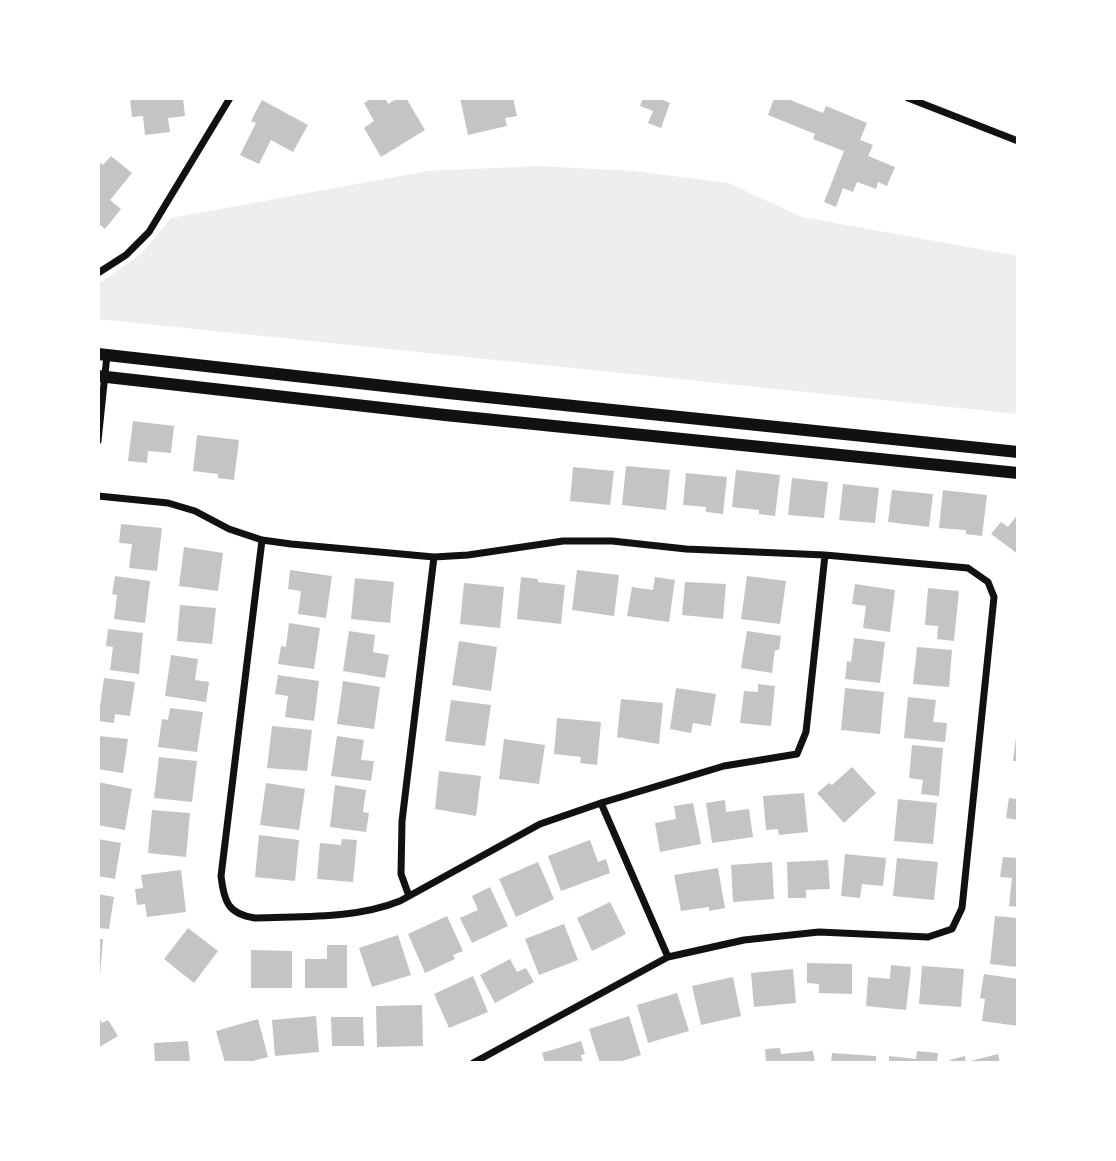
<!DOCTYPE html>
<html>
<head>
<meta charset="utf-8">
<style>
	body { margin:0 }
	#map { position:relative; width:1116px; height:1161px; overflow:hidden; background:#fff; font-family:Spectral,serif }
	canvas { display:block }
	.frame { position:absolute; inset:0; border:100px solid #fff; pointer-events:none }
</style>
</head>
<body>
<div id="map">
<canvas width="1116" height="1161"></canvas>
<div class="frame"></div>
</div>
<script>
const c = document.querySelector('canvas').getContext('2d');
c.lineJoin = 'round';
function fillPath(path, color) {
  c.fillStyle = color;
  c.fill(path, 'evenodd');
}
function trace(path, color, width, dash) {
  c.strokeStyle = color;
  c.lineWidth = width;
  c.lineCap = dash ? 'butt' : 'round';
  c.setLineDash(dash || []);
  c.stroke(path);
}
const green = new Path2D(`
	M539,166L634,171L728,183L802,217L1018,256V414L98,319V284L141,254L171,218L428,171Z`);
const building = new Path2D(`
	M130,98H183L185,116L168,118L170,132L145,135L143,116L132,117Z
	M372,98H385L388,104L398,98H406L425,130L381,157L364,128L374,121L364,103Z
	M460,98H513L517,116L505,118L507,126L468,135Z
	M643,98H658L670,103L661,128L648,123L653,111L640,106Z
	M774,98H785L823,113L826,106L867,123L860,140L873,145L868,156L895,167L887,186L878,182L876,189L857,182L853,192L843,188L836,207L824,202L844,151L813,139L815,134L768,115Z
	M262,100L308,125L293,152L271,140L259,164L240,155L256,123L251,121Z
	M111,156L132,173L110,200L121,209L105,229L98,223V161L103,165Z
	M133,421L174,426L171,453L148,451L147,463L128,461Z
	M197,435L239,440L234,480L218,478V474L193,471Z
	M626,466L670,470L666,510L622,505Z
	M573,467L614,471L610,505L570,501Z
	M736,470L780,475L775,516L759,514V510L732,507Z
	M686,473L727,477L723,514L706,512V507L683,505Z
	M792,478L828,482L824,518L788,515Z
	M843,484L879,488L875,523L839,520Z
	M892,490L933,494L929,527L888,522Z
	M943,490L987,495L982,536L966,534V530L939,528Z
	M1018,514V554L991,534L1001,522L1008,527Z
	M121,524L162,528L157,571L129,568L132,544L119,543Z
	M184,547L223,553L218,591L179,586Z
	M290,570L332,576L326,618L298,614L301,591L288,589Z
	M577,570L619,575L614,616L572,610Z
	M115,576L150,581L145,623L114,619L117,595L112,594Z
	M747,576L786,581L780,624L741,619Z
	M521,577L538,579V582L565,585L561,624L517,619Z
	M655,577L675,580L669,622L627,616L632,587L653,590Z
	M355,578L394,582L390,623L351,619Z
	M685,582L726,584L723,619L682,615Z
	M464,583L504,587L500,628L460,624Z
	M855,584L895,590L890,632L863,628L866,606L852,604Z
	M928,588L959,591L954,641L937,639L938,626L925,625Z
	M180,605L216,608L212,644L177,641Z
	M289,623L320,628L314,669L278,664L281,646L286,647Z
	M108,629L143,633L139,674L110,670L113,647L106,646Z
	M349,631L375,635L373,652L389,655L385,678L343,671Z
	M747,631L781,636L779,650H775L772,673L741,668Z
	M854,638L885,642L880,683L845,679L847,661L851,662Z
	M459,641L497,647L491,691L452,685Z
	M917,647L952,650L949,687L913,684Z
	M171,655L198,659L195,680L209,682L206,702L165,696Z
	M278,675L319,681L314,721L285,717L288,696L275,694Z
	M104,678L135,682L130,716L115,714L114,723L98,721Z
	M343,681L380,687L374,729L337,724Z
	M758,684L775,686L771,726L740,723L744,691L758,692Z
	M676,688L716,694L711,726L693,723L691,733L670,729Z
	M845,688L884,692L880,734L841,730Z
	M908,697L936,700L933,722L947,723L945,742L904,738Z
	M621,699L663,703L659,744L617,737Z
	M451,700L491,705L485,746L445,741Z
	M170,708L203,712L197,752L158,747L162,719L168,720Z
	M557,718L601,722L597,765L580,763L581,757L554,754Z
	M272,726L312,730L307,771L267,768Z
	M99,736L128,739L123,773L98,769Z
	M337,736L364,740L361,760L374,761L371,781L331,776Z
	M1016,737L1018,738V761H1013Z
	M504,739L545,745L539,784L499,779Z
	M912,745L943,748L939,796L921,794L923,780L909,778Z
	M159,757L197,761L192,802L154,798Z
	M852,767L876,793L844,823L817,793L829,783L832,785Z
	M439,771L481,776L476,816L435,809Z
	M98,782L132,789L125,830L98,825Z
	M266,783L305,789L299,830L260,825Z
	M335,785L366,790L363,812L369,813L366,832L330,827Z
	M804,793L808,832L779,835L778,829L766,830L763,796Z
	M1009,798L1018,799V820L1006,818Z
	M898,799L937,803L933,844L894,841Z
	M725,800L726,812L749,809L753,837L712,843L706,803Z
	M693,803L701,844L660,852L655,823L676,819L674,806Z
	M152,810L190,813L186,857L148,853Z
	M259,835L299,840L295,881L255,877Z
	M98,839L121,843L115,879L98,876Z
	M342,839L357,840L353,882L317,879L320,843L341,845Z
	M590,840L598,862L606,859L610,873L561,891L548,856Z
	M845,854L886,858L883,886L862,884L860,898L841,896Z
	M1003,857L1018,858V907L1009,906L1012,878L1000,877Z
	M897,858L938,862L934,900L893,896Z
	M828,860L830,889L806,890V898H788L787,862Z
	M538,862L554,899L516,917L499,879Z
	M772,862L774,899L733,902L731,865Z
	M718,868L725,908L709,911V907L681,911L674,875Z
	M181,870L186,912L147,917L145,904L137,905L135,889L143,888L141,875Z
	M490,887L508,926L472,943L460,918L478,910L472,896Z
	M98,894L114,897L109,929L98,928Z
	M610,902L626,934L592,951L577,918Z
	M447,916L463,951L453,955L455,959L425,973L408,934Z
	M995,916L1018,918V967L990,964Z
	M564,924L578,960L539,975L525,939Z
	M188,928L218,951L194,983L164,959Z
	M398,935L411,975L372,987L359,948Z
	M98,939H103L100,976H98Z
	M327,945H347V988H305V959H327Z
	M251,950L292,951V988H251Z
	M510,959L517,972L526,968L534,982L495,1003L480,975Z
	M807,963L852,964V994L819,993V984L807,983Z
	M891,965L911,967L906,1010L866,1006L868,977L890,979Z
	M922,966L964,969L961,1007L919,1004Z
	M793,969L796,1003L754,1007L751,973Z
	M984,974L1018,979V1026L982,1021L985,999L980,998Z
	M473,976L488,1012L449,1028L434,994Z
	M733,977L741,1016L701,1025L692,986Z
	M677,993L689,1031L648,1043L637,1005Z
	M422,1005L423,1046L377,1047L376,1006Z
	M98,1016L102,1023L108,1020L118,1036L98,1048Z
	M316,1016L319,1052L275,1056L272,1020Z
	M629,1016L641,1055L616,1063H600L589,1029Z
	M331,1017H363L364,1046H332Z
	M258,1019L268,1057L245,1063H225L216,1031Z
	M188,1041L190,1063H155L154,1043Z
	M581,1041L585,1054L581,1055L583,1063H545L542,1053Z
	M780,1048L781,1054L813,1051L815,1063H766L765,1049Z
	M917,1051L938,1053L937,1063H889V1056L916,1059Z
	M832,1053L876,1056V1063H831Z
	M998,1054L1000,1063H966V1062Z
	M965,1056L966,1063H951L950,1060Z`);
const minor = new Path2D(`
	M908,98L1018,141
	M98,273L126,255L149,232L230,98
	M98,441L107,355
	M98,496L168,503L195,511L229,529L262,540L291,544L434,557L468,555L563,541H612L686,549L825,555L968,568L988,582L994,597L962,908L952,929L928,937L819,932L744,940L668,957L473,1063
	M262,540L221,876C224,902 228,914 255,918C303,916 355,919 400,901L540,824L601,803L724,766L797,754L806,732L825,555
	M601,803L668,957
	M409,896L401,874L402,821L434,557`);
const tertiary = new Path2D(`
	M98,354L448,393L1018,452
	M98,376L445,415L1018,473`);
fillPath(green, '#eee');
fillPath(building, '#c4c4c4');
trace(minor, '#111', 7);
trace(tertiary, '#111', 12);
</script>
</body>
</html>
